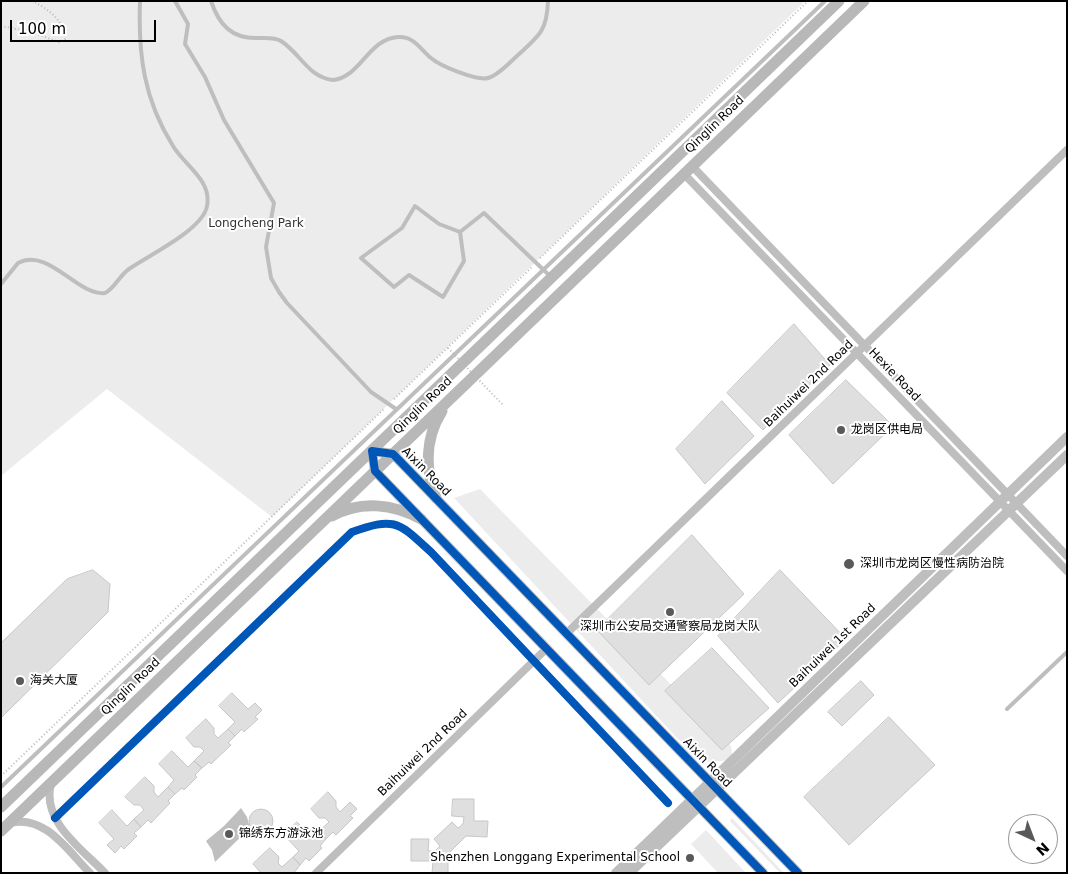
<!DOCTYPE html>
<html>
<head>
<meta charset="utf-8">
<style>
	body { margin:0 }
	#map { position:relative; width:1068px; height:874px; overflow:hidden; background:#fff; font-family:"DejaVu Sans",sans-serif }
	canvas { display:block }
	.frame { position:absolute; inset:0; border:2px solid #000; pointer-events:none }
	.north { position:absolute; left:1008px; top:814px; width:50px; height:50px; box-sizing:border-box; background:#fff; border:1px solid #999; border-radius:50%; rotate:137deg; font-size:14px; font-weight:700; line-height:20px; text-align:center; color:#000 }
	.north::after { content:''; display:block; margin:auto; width:18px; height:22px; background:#595959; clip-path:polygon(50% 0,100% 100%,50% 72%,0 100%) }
	.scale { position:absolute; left:10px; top:20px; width:146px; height:22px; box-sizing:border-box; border:2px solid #000; border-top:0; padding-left:6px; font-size:15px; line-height:18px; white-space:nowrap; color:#000; -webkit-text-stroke:4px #fff; paint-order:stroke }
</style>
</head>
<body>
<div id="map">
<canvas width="1068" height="874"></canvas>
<div class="frame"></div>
<div class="north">N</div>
<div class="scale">100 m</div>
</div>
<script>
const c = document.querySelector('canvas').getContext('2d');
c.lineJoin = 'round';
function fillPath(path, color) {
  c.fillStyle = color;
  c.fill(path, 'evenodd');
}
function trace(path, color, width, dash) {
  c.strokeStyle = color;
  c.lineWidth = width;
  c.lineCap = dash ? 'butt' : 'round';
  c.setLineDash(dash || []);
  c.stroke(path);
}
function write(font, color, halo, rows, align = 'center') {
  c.font = font + ' "DejaVu Sans","Noto Sans SC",sans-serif';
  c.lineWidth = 4;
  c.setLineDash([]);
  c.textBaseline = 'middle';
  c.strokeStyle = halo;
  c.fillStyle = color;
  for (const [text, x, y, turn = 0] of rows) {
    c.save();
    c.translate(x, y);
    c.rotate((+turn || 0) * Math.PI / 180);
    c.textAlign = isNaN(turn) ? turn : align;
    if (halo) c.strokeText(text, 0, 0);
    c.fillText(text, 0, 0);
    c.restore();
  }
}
const green = new Path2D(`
	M1,1H805L272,517L107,389L1,476Z
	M480,489L731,746L733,760L708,762L677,738L454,498Z
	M732,818L784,873H780L730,821Z
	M706,830L746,873H718L691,844Z`);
const water = new Path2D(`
	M241,808L247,817L250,828L215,862L212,850L206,841L224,826Z`);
const building = new Path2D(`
	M794,324L830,365L763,430L727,393Z
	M846,380L893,426L833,484L789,435Z
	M722,401L754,436L705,484L676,449Z
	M692,535L744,594L649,685L597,630Z
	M93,570L110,584L108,612L1,718V643L67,579Z
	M780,570L846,639L778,703L718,636Z
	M712,648L769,708L722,750L665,691Z
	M861,681L874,695L842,726L828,712Z
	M232,693L248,709L255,703L262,710L255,717L258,719L244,732L242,729L235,736L228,729L235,722L219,706Z
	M889,717L935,765L849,845L804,797Z
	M206,719L214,728V734L218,738L228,729L235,736L228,743L231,745L211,764L209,762L202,768L194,761L204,751L200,747H194L186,738Z
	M172,751L188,767L194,761L202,768L195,775L197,777L184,790L182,788L175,794L168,787L174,780L159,764Z
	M145,777L154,786V792L158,797L168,787L175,794L168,801L170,803L151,823L148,820L141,827L134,819L144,810L140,805H134L125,797Z
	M328,792L336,801V807L340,812L350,802L357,809L350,816L353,818L336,835L333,832L326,839L319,831L329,822L325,818H319L311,809Z
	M453,799H474V821H488L487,837L466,836L448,854V873H432L433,861H411V839H429L428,851H435L440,846L434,839L452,822L458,828L463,824L464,817L452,816Z
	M249 821a12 12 0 1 1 24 0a12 12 0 1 1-24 0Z
	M112,810L127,826L134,819L141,827L134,833L137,836L124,849L121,846L115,853L107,845L114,839L99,823Z
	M297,822L312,838L319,831L326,839L320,846L322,848L309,861L306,858L300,865L293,857L299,851L284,835Z
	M270,848L279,857L278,863L282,867L293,857L300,865L294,873H261L253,864Z`);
const path = new Path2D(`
	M1,26L31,32L59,42L65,39C65,21 47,8 32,1
	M540,258L808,1
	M394,399L532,267
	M1,776L384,409`);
const service = new Path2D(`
	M175,1L188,24L185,44L205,77L224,120L274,203L266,247L271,278L279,292L287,303L371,392L396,409
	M211,1C219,25 232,39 258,38C265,38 275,37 281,41C301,54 308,77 333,80C361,77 368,39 398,37C414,36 420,49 431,58C440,66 477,81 488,78C499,75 510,62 518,55C539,36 547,31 548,1
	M460,232L439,224L415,206L402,228L361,258L394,287L409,275L443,297L464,261L460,232L484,213L550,276
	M1,284L18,263C49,247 77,296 105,293C115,288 119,276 129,269C147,256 203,230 207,206C212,180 185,166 173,146C144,100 138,55 140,1
	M1007,709L1067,652
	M1,787L825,1`);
const minor = new Path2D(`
	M692,166L1067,556
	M684,174L1067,571
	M567,633L1067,150
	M51,784C41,821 82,849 105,873
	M10,823C45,814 68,851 90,873
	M316,873L546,649`);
const tertiary = new Path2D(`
	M616,873L1067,437
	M629,873L1067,455
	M763,873L375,471L372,451L393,454L798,873`);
const secondary = new Path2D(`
	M436,498C425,469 425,438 442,411
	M332,516C361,500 393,504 421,519
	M1,807L839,1
	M1,831L864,1`);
const pathBridge = new Path2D(`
	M448,348L504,406`);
const cycleway = new Path2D(`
	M55,818L352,532C396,516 399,523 431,552L668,803
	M763,873L375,471L372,451L393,454L798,873`);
const markers = [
	[841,430,5,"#595959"],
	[849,564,6,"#595959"],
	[670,612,5,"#595959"],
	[20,681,5,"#595959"],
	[229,834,5,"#595959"],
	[690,858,5,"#595959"]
];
const streetNames = [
	["Qinglin Road",715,125,-44],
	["Hexie Road",894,375,46],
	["Baihuiwei 2nd Road",809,384,-44],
	["Qinglin Road",423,406,-44],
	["Aixin Road",426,472,45],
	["Baihuiwei 1st Road",833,646,-44],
	["Qinglin Road",131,687,-44],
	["Baihuiwei 2nd Road",423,753,-44],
	["Aixin Road",707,763,46]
];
const parkNames = [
	["Longcheng Park",256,224]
];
const poiNames = [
	["龙岗区供电局",851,430],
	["深圳市龙岗区慢性病防治院",860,564],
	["深圳市公安局交通警察局龙岗大队",670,627,"center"],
	["海关大厦",30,681],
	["锦绣东方游泳池",239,834],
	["Shenzhen Longgang Experimental School",680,858,"right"]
];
fillPath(green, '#ececec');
fillPath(water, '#bfbfbf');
fillPath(building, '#dfdfdf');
trace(building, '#c7c7c7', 1);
trace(path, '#b9b9b9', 2, [1, 2.5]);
trace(service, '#bebebe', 4);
trace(minor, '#bebebe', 8);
trace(tertiary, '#bebebe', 10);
trace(secondary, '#b8b8b8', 11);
trace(pathBridge, '#b9b9b9', 2, [1, 2.5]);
trace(cycleway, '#0057b8', 8);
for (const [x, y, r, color] of markers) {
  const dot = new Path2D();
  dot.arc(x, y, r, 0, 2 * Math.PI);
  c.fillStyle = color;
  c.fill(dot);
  trace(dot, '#fff', 2);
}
write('12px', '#000', '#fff', streetNames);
write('12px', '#333', '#fff', parkNames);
write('12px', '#000', '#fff', poiNames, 'left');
</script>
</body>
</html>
